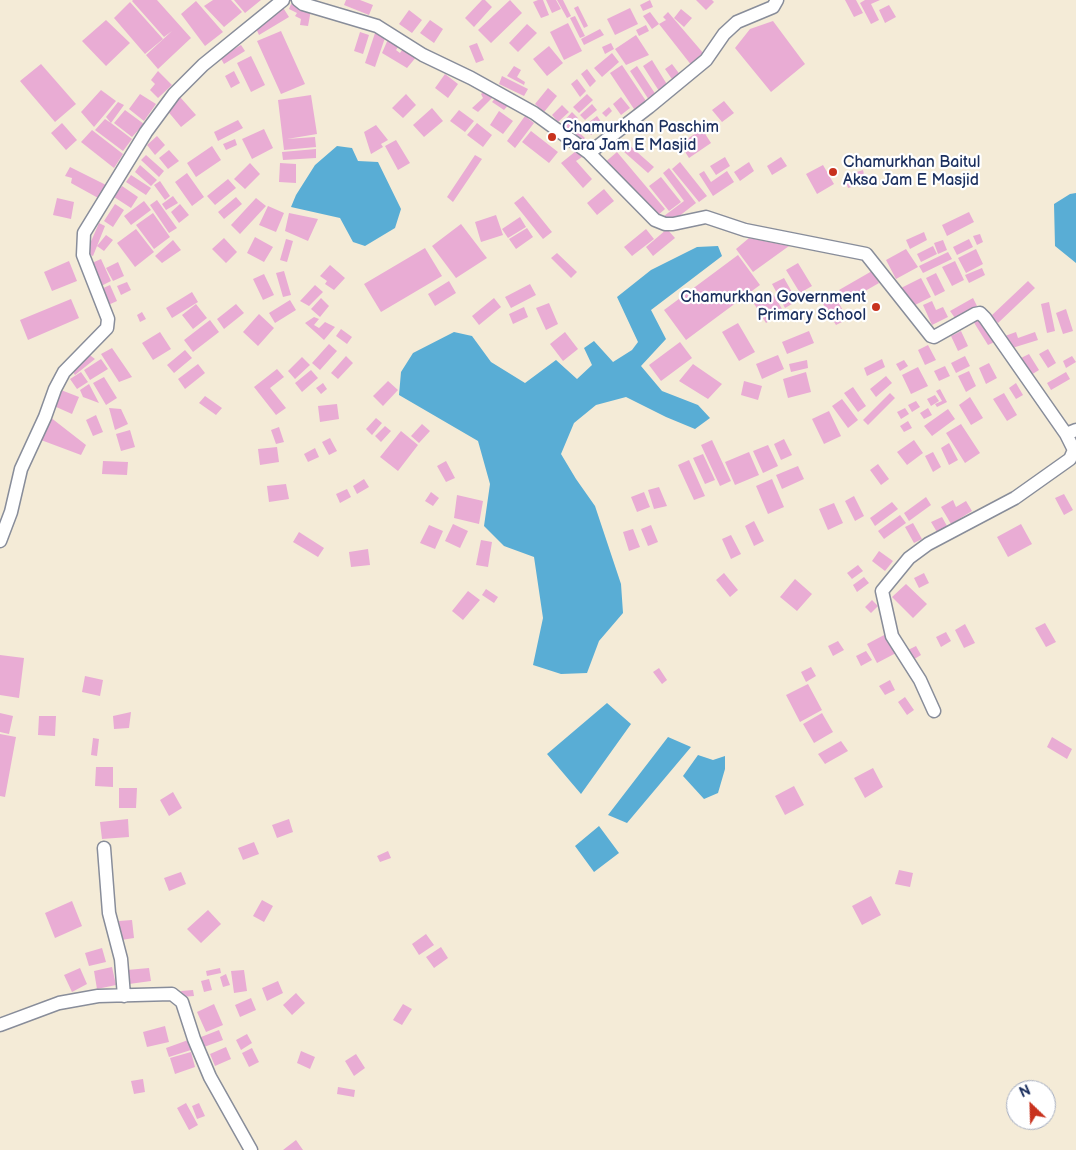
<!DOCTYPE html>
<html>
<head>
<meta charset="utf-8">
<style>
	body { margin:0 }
	#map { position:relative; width:1076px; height:1150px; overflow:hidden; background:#f4ebd7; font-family:"Balsamiq Sans",sans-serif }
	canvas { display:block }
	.north { position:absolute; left:1006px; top:1080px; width:50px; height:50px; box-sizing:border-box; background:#fff; border:1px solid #a4acbf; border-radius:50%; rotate:336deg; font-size:14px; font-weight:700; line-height:20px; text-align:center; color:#1b2f5e }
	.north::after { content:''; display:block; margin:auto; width:18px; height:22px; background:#c8321e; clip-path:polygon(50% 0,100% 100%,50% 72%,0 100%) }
</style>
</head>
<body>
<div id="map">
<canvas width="1076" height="1150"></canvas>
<div class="north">N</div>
</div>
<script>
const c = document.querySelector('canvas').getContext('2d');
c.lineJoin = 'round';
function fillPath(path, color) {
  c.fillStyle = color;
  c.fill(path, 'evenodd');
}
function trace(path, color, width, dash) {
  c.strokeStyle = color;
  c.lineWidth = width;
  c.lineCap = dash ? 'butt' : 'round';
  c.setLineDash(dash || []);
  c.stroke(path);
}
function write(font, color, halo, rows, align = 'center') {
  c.font = font + ' "Balsamiq Sans",sans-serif';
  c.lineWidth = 4.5;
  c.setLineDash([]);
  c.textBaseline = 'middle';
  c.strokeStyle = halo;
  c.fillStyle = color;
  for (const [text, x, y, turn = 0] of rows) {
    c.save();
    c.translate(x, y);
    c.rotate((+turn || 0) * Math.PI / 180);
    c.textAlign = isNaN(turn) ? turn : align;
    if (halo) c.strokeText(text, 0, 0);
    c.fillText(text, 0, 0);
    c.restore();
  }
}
const water = new Path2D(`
	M337,146L352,148L358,161L378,162L401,209L395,228L365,246L353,242L340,218L291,207L296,195L315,165Z
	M1076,193V263L1055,246L1054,204L1070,194Z
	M718,246L722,256L651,310L666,339L641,366L662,391L698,405L710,418L695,429L666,417L626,397L596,405L574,423L561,454L576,479L595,506L621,584L623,613L599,641L587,673L561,674L533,665L543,618L534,557L504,546L484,526L490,484L478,441L399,395L401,372L413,353L454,332L472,336L491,362L525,383L556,360L577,379L592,365L584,348L594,341L613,362L632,350L638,342L617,297L651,270L697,247Z
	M607,703L631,724L581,794L547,754Z
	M668,737L691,747L627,823L608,815Z
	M698,755L713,760L725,756V769L718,793L704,799L683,776Z
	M599,826L619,853L594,872L575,846Z`);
const building = new Path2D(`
	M133,0H157L191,38L158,69L146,55L172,31L164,37L132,1Z
	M213,0H231L242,12L224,27L204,6Z
	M234,0H261L245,13Z
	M346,0H360L373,5L369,15L344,5Z
	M482,0H485L492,7L474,27L465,18Z
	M510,0L522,13L491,43L478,30Z
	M538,0H543L549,15L541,18L533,2Z
	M546,0H556L561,9L552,13Z
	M557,0H563L571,16L567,18Z
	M650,0L653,7L643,11L640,5Z
	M696,0H712L714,2L706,10Z
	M845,0H856L863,13L854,17Z
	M865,0H880L871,4L879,20L871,24L860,3Z
	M196,1L223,32L205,46L181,14Z
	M130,2L163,39L145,54L114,18Z
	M291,4L311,10L308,26L300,25L301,19L295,16L297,13L289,9Z
	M889,5L896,17L885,23L879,10Z
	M282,6L289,17L259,35L254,24Z
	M578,6L588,26L584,28L574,8Z
	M630,8L638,24L615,35L607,19Z
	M681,9L692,18L684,27L674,18Z
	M409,10L422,20L412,33L399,24Z
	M650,12L659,24L652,29L643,16Z
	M668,12L704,54L692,66L659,24L666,20L663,17Z
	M575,16L585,36L580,38L570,18Z
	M106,20L130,43L106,66L82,41Z
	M430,20L443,29L434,43L420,33Z
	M773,21L805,64L771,92L735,48L750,29Z
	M568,23L582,51L564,60L550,32Z
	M527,24L537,33L518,52L509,43Z
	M646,25L649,31L639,36L636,30Z
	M600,29L604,35L584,45L581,39Z
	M281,31L305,84L281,94L257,41Z
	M360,32L369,35L363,54L354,51Z
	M375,33L386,35L375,67L365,63Z
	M636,35L649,55L626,65L615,49Z
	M389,37L400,44L396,50L400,53L404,47L417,56L407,68L382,53Z
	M477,43L484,60L476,63L469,46Z
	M611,43L614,49L605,54L602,47Z
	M241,45L245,51L224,64L220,57Z
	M549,46L563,63L547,76L533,59Z
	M612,53L619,62L602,77L594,68Z
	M251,56L265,85L251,92L237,63Z
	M652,60L668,86L659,91L643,66Z
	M41,64L76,104L55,122L20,81Z
	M672,64L681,76L674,82L665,69Z
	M622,65L648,104L636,112L610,73Z
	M514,66L521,70L517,77L525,82L524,85L507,76Z
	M637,66L658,98L651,103L630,71Z
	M587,69L596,81L590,87L581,74Z
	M158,71L172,85L158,98L150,90L155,84L151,80Z
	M234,71L240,83L231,88L225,76Z
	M445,74L458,84L448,98L435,88Z
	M502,76L528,89L524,96L499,84Z
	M577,79L586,91L580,97L571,84Z
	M548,88L557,96L544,112L535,104Z
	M486,89L494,96L478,112L472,108L483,98L481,94Z
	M101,90L116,101L94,127L81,112Z
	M140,94L156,104L144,121L129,109Z
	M406,94L416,105L403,118L392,108Z
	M587,94L593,100L579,113L573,107Z
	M311,95L317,134L287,139L315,137L316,147L284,150L278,100Z
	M498,95L510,103L504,110L492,102Z
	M180,97L196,115L181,127L166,109Z
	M621,97L630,108L621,115L613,104Z
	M724,101L734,113L722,122L712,110Z
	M118,102L124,105L111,123L132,139L123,151L95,130L105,119L111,123L106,117Z
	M592,104L597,110L585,120L580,115Z
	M562,105L569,112L558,122L552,115Z
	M609,107L612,111L606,117L602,113Z
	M432,108L443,121L424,137L413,125Z
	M125,110L144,124L132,137L114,123Z
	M459,110L474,121L465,132L450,121Z
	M499,111L513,121L503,134L490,125Z
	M572,112L578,118L568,130L561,124Z
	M525,116L534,123L515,148L507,141Z
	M597,116L607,130L603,133L600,128L591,135L584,126Z
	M238,120L243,128L218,141L214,132Z
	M62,123L77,140L66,150L51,133Z
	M477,123L492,135L483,147L467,135Z
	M376,125L388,140L381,144L383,147L371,154L364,132Z
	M574,128L585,138L581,143L569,133Z
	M264,129L273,148L252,159L242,139Z
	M702,129L711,143L689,158L680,144Z
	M92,130L123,154L114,168L81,142Z
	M531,131L558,152L549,163L522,142Z
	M157,136L165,145L155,155L147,145Z
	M235,139L237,145L226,150L223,144Z
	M396,140L410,163L398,170L385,146Z
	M629,145L654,167L648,173L623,151Z
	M212,146L221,160L196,177L187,163Z
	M316,149V158L283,160L282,152Z
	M169,150L179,161L168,169L159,158Z
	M576,151L582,157L576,161L592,179L583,188L561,163Z
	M617,152L665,209L656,217L603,164Z
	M146,155L164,171L159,177L141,160Z
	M475,155L482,159L453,202L447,197Z
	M725,157L730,166L716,175L710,166Z
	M781,157L787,166L772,175L767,166Z
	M680,162L707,196L699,202L672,169Z
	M749,162L754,171L740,181L734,172Z
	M250,163L260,174L245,189L234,179Z
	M280,163L296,164V183L279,182Z
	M140,165L157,180L151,186L135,172Z
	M823,165L834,184L817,194L806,174Z
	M70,167L108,186L100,199L71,183L72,178L65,176Z
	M669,168L696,203L669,224L664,216L684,201L663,173Z
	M863,170L866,183L848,188L844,176Z
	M704,171L711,182L727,171L734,182L713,196L699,174Z
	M187,173L204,197L192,206L175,182Z
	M131,175L151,188L146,195L126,182Z
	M661,177L681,202L669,211L649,186Z
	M228,179L236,188L215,205L207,196Z
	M160,181L170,196L165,200L154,185Z
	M122,186L138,197L131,208L114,197Z
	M604,189L614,201L597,215L587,203Z
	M173,196L178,203L166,210L162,204Z
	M523,196L552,232L543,239L514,203Z
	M236,197L242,204L224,219L218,212Z
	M57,198L74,202L71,219L53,215Z
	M256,198L266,206L240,234L231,225Z
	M157,200L177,228L169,233L150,205Z
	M144,201L151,210L131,225L124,216Z
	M115,204L124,210L113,227L104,221Z
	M180,204L189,215L179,223L171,212Z
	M268,206L284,213L276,232L259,225Z
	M969,212L974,222L947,236L942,225Z
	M153,213L170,237L154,249L136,225Z
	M289,213L318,219L308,241L285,231Z
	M496,215L503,235L481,242L475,222Z
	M520,217L526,227L508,238L502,229Z
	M99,223L105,226L93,256L86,253Z
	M461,224L487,258L456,278L432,246Z
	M527,228L533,237L516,249L509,239Z
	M136,229L154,252L135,267L117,243Z
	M646,229L654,239L632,256L624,247Z
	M667,229L675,238L653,256L646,247Z
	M924,232L927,240L910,249L906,240Z
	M980,234L983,242L977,245L973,236Z
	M106,235L113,240L104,251L97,246Z
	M255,237L273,247L264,262L247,253Z
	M224,238L237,252L226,263L212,249Z
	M749,238L789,246L753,272L736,249Z
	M286,239L293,241L287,262L280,260Z
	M969,239L973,247L957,255L953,247Z
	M173,240L181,250L162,263L155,256Z
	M943,240L947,250L938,254L934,243Z
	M933,246L937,254L921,262L917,254Z
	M425,248L442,276L381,312L364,284Z
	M906,249L918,267L896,279L886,260Z
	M976,249L983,264L966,273L958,258Z
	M948,252L952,259L923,273L919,266Z
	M557,253L577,272L571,278L551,258Z
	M738,255L760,285L686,340L664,310Z
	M101,259L111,281L101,286L92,263Z
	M69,261L77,281L52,291L44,272Z
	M955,261L964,280L952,286L942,267Z
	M118,262L124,276L113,281L106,268Z
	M798,263L812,286L800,293L786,270Z
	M330,265L345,278L334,290L325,284L327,281L320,276Z
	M982,268L985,275L969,283L965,275Z
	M284,271L291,295L283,297L276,273Z
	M872,271L879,283L846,302L839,290Z
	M936,273L945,291L935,296L926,278Z
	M264,274L274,295L263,300L253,279Z
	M784,278L797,301L785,308L772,284Z
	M921,278L931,297L911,307L901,288Z
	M449,281L456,293L435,306L428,294Z
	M1028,281L1035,288L998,323L991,316Z
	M127,282L131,290L121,295L117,286Z
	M530,284L536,295L511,308L505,297Z
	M110,285L117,301L106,306L99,290Z
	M315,285L323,292L309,306L300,301Z
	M771,291L784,312L766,323L753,302Z
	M192,292L198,302L172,318L166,308Z
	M834,295L848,319L836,325L822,302Z
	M321,298L329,306L320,317L311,309Z
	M494,298L501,307L479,325L472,316Z
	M973,298L977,306L955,318L950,311Z
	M71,299L79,318L28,340L20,320Z
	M290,300L296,310L275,323L269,313Z
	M932,301L936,310L943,307L948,317L932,325L923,305Z
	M1049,302L1055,331L1047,333L1041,304Z
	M549,303L558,324L546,330L536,308Z
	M196,304L207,318L193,329L182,315Z
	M236,304L244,313L224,329L217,319Z
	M524,307L528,317L513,324L509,314Z
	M1066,309L1073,331L1063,334L1056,313Z
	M142,312L146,319L140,322L137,315Z
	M259,314L274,328L258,346L243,332Z
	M981,315L999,340L988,345L973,321Z
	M314,317L319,319L314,325L319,328L325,322L335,327L324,340L305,323Z
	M210,320L219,332L193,352L184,340Z
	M738,323L755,352L739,361L722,332Z
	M341,329L352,337L347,344L336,336Z
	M809,331L814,343L787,354L782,342Z
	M961,331L968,346L958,351L951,336Z
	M160,332L171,349L153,360L142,343Z
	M565,332L578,349L563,361L550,344Z
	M1016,332L1018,338L1035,332L1038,340L1009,349L1005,336Z
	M680,342L692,358L661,381L649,365Z
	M329,344L337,351L320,370L312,363Z
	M928,345L936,360L925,365L918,350Z
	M112,348L132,377L119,382L101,354Z
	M1048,349L1056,363L1048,368L1039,354Z
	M185,350L192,358L174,373L167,365Z
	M87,353L95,359L75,375L70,368Z
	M1029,354L1039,370L1031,375L1021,358Z
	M778,355L784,369L762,379L756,364Z
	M346,356L353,363L338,379L331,373Z
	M965,356L970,366L956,373L951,363Z
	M1072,356L1076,362L1066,368L1063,361Z
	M302,357L310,365L295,379L288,371Z
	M101,359L108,369L90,380L84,370Z
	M882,359L885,367L867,376L864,368Z
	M807,360L808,368L791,372L789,364Z
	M904,360L908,366L900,371L896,364Z
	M989,363L997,378L986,384L979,368Z
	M198,364L205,373L185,389L178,379Z
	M693,364L722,384L708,399L679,381Z
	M945,366L950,376L939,381L934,371Z
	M918,367L928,386L911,394L902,375Z
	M277,369L284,377L270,388L286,408L276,415L254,387Z
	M311,370L318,378L302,392L295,383Z
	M969,371L976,386L966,392L958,376Z
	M81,372L88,382L77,389L70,379Z
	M806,372L811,392L788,398L783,379Z
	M1066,372L1070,379L1051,390L1047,383Z
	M886,376L892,383L876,397L870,389Z
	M104,377L117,398L106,405L93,383Z
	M388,381L398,390L383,406L373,396Z
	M744,381L762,386L758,400L741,395Z
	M323,383L327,389L321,394L316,388Z
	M1016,383L1023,395L1016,399L1009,388Z
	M89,384L99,403L83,397L80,390Z
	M853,387L866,406L858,412L844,393Z
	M940,389L947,402L937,407L935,404L942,401L936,391Z
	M61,390L79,397L72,414L54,406Z
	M890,393L895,398L868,425L863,420Z
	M1004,393L1017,415L1007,421L993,399Z
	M935,395L939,401L931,406L927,399Z
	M205,396L222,408L216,415L199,403Z
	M970,397L983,418L971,425L959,405Z
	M842,399L858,420L848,428L832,406Z
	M916,401L920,407L912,412L908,405Z
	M337,404L339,419L320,422L318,406Z
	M109,408L121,409L128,424L115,430Z
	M905,408L909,414L901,419L897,412Z
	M928,408L932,415L924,419L920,413Z
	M948,409L955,419L932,436L924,426Z
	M829,411L841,436L824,444L812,419Z
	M96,415L103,432L93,436L86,420Z
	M50,417L86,445L81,455L41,440Z
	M376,418L382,423L372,435L366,429Z
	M908,421L912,428L904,432L900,426Z
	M422,424L430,431L419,443L411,436Z
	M961,424L980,453L965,463L946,433Z
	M385,426L391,431L381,442L375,436Z
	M279,427L284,442L276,444L271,430Z
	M130,430L135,447L121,451L116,434Z
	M401,431L418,445L398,471L380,457Z
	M330,438L337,451L329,455L322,442Z
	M784,439L792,455L781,460L774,444Z
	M712,440L731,481L720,486L701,445Z
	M914,440L923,453L907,465L897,452Z
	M949,443L958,460L949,465L941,448Z
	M768,445L778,466L763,473L753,451Z
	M277,447L279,462L260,465L258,449Z
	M315,448L319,457L308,462L304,454Z
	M749,452L759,475L735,485L725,462Z
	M933,452L941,467L933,472L925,456Z
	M703,454L715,480L705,484L693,458Z
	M689,460L705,496L694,500L678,465Z
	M103,461L128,462L127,475L102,474Z
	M446,461L455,478L446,482L437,466Z
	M878,464L889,479L881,485L870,470Z
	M798,466L804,479L782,489L776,475Z
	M364,479L369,487L357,494L353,486Z
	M772,479L784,507L768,514L756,486Z
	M286,484L289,499L269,502L267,486Z
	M659,487L667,506L654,509L648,490Z
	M347,489L351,497L340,503L336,494Z
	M431,492L439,498L433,506L425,501Z
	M644,492L650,507L637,512L631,497Z
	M1064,494L1073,510L1064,515L1055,498Z
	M457,495L483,501L479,524L454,518Z
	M854,496L864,516L855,521L845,501Z
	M926,497L931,505L909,521L904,513Z
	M953,500L956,507L966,501L972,511L951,524L941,507Z
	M892,502L898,509L875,526L870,518Z
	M834,503L843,523L828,530L819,509Z
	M900,515L906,523L884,539L878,531Z
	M942,517L947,526L937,532L931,522Z
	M754,521L764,541L754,546L745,526Z
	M913,523L922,539L914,543L905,527Z
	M453,524L468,531L460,548L445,541Z
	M1021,524L1032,544L1008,557L997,537Z
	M429,525L443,531L435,549L420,543Z
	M651,525L658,542L648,546L641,529Z
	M633,529L640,547L629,551L623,532Z
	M299,532L324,548L318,557L293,542Z
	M731,535L741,554L731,559L722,539Z
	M481,540L492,542L488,567L476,565Z
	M368,549L370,565L351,567L349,552Z
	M879,551L893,561L885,571L872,561Z
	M858,565L863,571L852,579L847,573Z
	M724,573L738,590L730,597L716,580Z
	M924,573L929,583L919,588L914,578Z
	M864,577L869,583L857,592L853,585Z
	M795,579L812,594L797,611L780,597Z
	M906,584L927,604L913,618L892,597Z
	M486,589L498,597L494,603L482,595Z
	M468,591L480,600L463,620L452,611Z
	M872,600L878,606L871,613L865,607Z
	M1045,623L1056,642L1046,647L1035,628Z
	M965,624L975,643L964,648L955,630Z
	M946,632L951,641L941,647L936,637Z
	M886,634L896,653L877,663L867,644Z
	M838,641L844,650L833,656L828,646Z
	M916,646L921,655L911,661L906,651Z
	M866,651L872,660L861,666L856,656Z
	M0,655L24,658L19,698L0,695Z
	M811,667L816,676L806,682L801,672Z
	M659,668L667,680L662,684L653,672Z
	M85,676L103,680L100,696L82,692Z
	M890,680L895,690L885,695L879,686Z
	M808,684L822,710L800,722L786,695Z
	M905,697L914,710L907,715L898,702Z
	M131,712L129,728L114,729L113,716Z
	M0,713L13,716L9,734L0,732Z
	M822,713L833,732L814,743L803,724Z
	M39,716H56L55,736L38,735Z
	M0,734L16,737L5,797L0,796Z
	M1052,737L1072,749L1067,759L1047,747Z
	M93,738L99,739L97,756L91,755Z
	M841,741L848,751L825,764L818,754Z
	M96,767H113V787L95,786Z
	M873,768L883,787L865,798L854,778Z
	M794,786L804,805L785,815L775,796Z
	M119,788H137L136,808H119Z
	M173,792L182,808L169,816L160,800Z
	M128,819L129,837L102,839L100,822Z
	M289,819L293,832L277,838L272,825Z
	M254,842L259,854L243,860L238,848Z
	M388,851L391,858L380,862L377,856Z
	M899,870L913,873L910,887L895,884Z
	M181,872L186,884L169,891L164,878Z
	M871,896L881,915L862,925L852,906Z
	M262,900L273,906L264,922L253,916Z
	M72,901L82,926L55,938L45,913Z
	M208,910L221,924L201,943L187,929Z
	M132,920L134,938L121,940L119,921Z
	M426,934L434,945L419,955L412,944Z
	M441,947L448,958L434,968L426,957Z
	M102,948L106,962L89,966L85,953Z
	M112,967L116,985L97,989L94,971Z
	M80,968L87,984L72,992L64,975Z
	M149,968L151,981L129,984L127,970Z
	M220,968L221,973L207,976L206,971Z
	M244,970L247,991L234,993L231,971Z
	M226,974L230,985L223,987L220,977Z
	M209,979L212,990L204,992L201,981Z
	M278,981L283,993L267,1001L262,988Z
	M193,990L194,996L182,997L181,991Z
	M296,993L305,1003L292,1015L283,1005Z
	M251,998L256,1010L240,1017L235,1005Z
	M214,1004L223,1025L206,1032L197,1012Z
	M403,1004L412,1009L402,1025L393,1020Z
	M165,1026L169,1042L147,1047L143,1032Z
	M219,1030L223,1040L204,1047L201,1037Z
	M247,1034L252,1043L241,1050L236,1040Z
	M191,1039L194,1049L169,1057L166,1048Z
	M226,1047L231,1059L215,1066L210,1054Z
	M252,1048L259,1062L249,1067L242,1053Z
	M301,1051L315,1057L310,1069L297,1063Z
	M191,1052L195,1067L175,1074L170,1058Z
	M356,1054L365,1068L354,1076L345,1061Z
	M143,1079L145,1092L134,1094L131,1081Z
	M338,1087L355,1090L354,1097L337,1094Z
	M186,1103L198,1125L189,1130L177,1108Z
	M199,1103L205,1116L197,1119L192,1106Z
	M296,1140L303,1150H283Z`);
const minor = new Path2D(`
	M298,0L303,4L377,26L423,55L471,78L534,113L589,153L655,220L665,224H673L706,217L745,230L866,254L931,336L934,337L975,314L980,313L985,318L1066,434L1076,430
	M589,153L649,107L706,60L724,34L737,22L773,7L777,0
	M0,541L11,512L21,469L45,417L55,389L64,372L107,328L108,319L83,255L84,233L146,132L174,94L203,65L283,0
	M934,711L920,680L892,636L882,591L909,558L928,544L1015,498L1070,459L1074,450L1066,434
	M104,848L109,913L121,959L124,996
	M0,1025L59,1003L98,996L172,994L182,1002L194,1039L210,1077L251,1150`);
const markers = [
	[552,137,5,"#c8321e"],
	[833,172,5,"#c8321e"],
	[876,307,5,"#c8321e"]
];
const poiNames = [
	["Chamurkhan Paschim",562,128],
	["Para Jam E Masjid",562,146],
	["Chamurkhan Baitul",843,163],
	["Aksa Jam E Masjid",843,181],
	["Chamurkhan Government",866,298,"right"],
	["Primary School",866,316,"right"]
];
fillPath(water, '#59add5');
fillPath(building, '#e9acd4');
trace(minor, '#888d9a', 15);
trace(minor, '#fff', 12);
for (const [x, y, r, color] of markers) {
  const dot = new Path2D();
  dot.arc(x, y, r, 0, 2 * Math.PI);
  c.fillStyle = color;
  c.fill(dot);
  trace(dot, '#fff', 2);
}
write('16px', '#1b2f5e', '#fff', poiNames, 'left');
</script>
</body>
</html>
